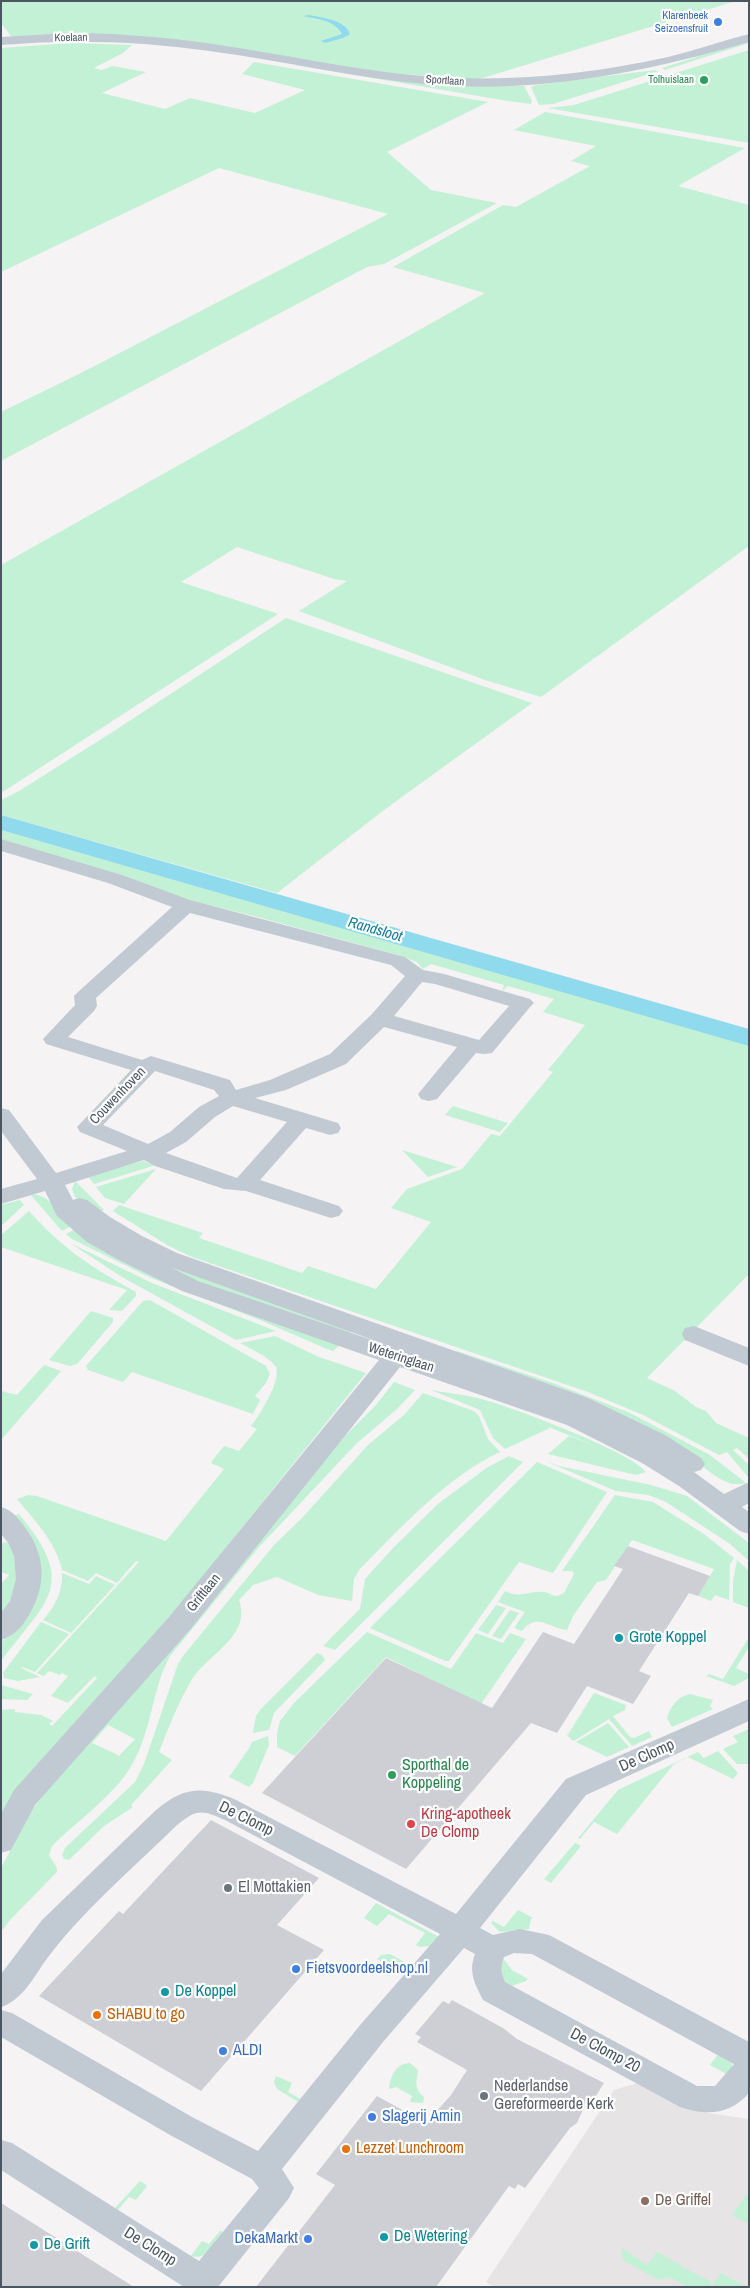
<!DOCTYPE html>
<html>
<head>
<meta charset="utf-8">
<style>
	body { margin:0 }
	#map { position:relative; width:750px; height:2288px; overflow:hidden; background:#f5f3f3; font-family:"Archivo Narrow",sans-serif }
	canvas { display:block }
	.frame { position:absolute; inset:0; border:2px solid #4a5661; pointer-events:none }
</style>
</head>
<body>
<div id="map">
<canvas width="750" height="2288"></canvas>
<div class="frame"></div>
</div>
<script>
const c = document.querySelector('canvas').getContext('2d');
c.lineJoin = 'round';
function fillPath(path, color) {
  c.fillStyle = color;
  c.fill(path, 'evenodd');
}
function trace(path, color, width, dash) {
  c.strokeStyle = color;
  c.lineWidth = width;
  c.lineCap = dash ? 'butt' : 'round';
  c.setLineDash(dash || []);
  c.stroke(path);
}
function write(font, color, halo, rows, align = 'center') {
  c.font = font + ' "Archivo Narrow",sans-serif';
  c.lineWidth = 4.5;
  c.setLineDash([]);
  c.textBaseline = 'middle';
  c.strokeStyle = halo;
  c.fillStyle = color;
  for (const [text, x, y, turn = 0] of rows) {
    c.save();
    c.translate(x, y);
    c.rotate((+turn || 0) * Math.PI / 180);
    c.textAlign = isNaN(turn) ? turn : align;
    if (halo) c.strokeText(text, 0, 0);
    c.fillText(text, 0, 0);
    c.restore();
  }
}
const education = new Path2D(`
	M641,2082L708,2113L749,2119V2287H494L486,2282L614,2090Z`);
const green = new Path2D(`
	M1,1H736L476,80L367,71L191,42L14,37L11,36L1,23Z
	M749,40V43L665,70L662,68Z
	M72,43L132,45L123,53L94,68L102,70L112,66L146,72L102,93L165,109L190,98L255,113L305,90L242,74L254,62L488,102L387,152L431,190L497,203L384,264L367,267L1,461V412L81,373L388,214L219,168L1,272V48Z
	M749,50V143L548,108L574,105Z
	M299,64L482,86H524L532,101L531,104L508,101L295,65Z
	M655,70L659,71L553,104L539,105L531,87L536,85Z
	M545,112L745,148L678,186L749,205V546L541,697L485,680L299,611L347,581L334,579L237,547L181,582L278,614L1,793V565L485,293L393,267L503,205L516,207L590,166L571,161L596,146L514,130Z
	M286,618L532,703L388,807L277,893L1,815V800L19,791L111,733Z
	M1,830L749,1045V1274L647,1378L675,1391L696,1407L706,1411L716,1423L749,1438V1459L737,1448L733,1450L749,1465V1478L727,1452L719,1455L643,1415L588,1392L192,1257L167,1245L113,1211L119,1205L203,1233L199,1238L302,1273L308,1266L376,1289L431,1222L391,1208L407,1189L462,1169L491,1134L500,1136L553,1072L548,1070L585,1025L543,1012L554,999L508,986L502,991L504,985L431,964L423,969L417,962L398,955L250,915L192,901L1,841Z
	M453,1106L508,1123L500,1132L445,1115Z
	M402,1150L457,1167L428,1177Z
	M143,1161L156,1165L94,1184L88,1176Z
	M156,1169L124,1204L105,1198L96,1187Z
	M75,1181L104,1210L97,1214L75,1197L72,1189Z
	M30,1194C49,1194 60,1212 73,1225L62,1231Z
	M20,1200L24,1205L1,1226V1205Z
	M29,1211C63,1249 91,1267 136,1292V1296L122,1311L109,1310L127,1290L1,1247V1235Z
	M89,1221L353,1329L347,1336L201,1286Z
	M77,1228L341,1344L333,1351L327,1349L260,1320L151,1278L72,1239L66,1234Z
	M70,1243L152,1283L276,1331L236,1340L122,1277Z
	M150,1300L266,1366L270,1374L266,1383L255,1396L260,1400L253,1414L132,1372L123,1382L88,1370L86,1366L143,1301Z
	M91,1311L113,1318V1322L77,1364L70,1366L49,1360Z
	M275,1336L319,1357L366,1373L184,1600L139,1652L36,1766L1,1815V1710L15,1709V1712L41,1715L53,1721L49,1724L52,1726L97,1678L95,1676L68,1703L51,1696L68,1676L62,1673L60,1675L49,1671L44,1676L37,1673L139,1562L136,1561L117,1583L96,1573L88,1581L62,1570C56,1542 35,1521 17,1499L28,1495L37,1496L166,1541L224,1469L211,1463L212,1461L224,1446L239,1451L257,1429L251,1426C259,1416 282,1380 276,1367C270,1357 250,1349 240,1343Z
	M457,1351L553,1383L630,1413L710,1455L746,1483C727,1489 711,1472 696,1462L454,1354Z
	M44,1365L61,1371L1,1440V1391L17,1395Z
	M394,1382L415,1390L397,1409L357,1443L259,1547L170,1656C153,1687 152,1725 136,1757C119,1793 80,1818 52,1846L49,1855L57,1868V1872L10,1920L1,1932V1868L30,1813L56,1777L332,1449L376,1405ZM108,1725L135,1739L118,1757V1755L92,1743Z
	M431,1390C446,1393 462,1394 477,1398C505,1404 632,1452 646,1472L636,1475L548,1454L569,1436L596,1446L546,1426L550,1428L505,1449L493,1438L480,1410Z
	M423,1393L474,1411L479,1416L488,1439L500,1452C448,1476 399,1529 359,1570L354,1579L352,1601L318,1595L277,1577L253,1585L239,1600C252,1637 207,1654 191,1681C178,1703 168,1729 159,1752L172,1760L131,1805L133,1807L104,1826L69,1860L64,1859L62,1855L65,1848L135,1782L144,1764L178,1664L183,1656L274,1545L302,1518L368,1445L404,1415Z
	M509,1456L523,1462L335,1650L323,1646L360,1609L365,1579L394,1547L439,1503L488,1467Z
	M545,1461L559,1466L651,1485L687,1496L749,1543V1561L730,1544L666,1502L648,1495L616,1491Z
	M537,1462L607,1492L553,1573L519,1562L449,1661H445L370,1628Z
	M615,1495L653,1502L704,1534L734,1558L730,1564L729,1600L715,1595L711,1601L698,1596L714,1569L632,1540L606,1580L597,1582L573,1616L567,1630C548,1628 537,1612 522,1631L514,1628L525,1612L498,1602L505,1591C519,1599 531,1590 545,1592C549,1593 553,1596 557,1596L564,1593L574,1574L572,1571H562Z
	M19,1514C78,1585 48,1599 1,1661V1642L21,1625L13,1516Z
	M5,1542L12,1544L20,1580L1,1619V1584L9,1575L1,1572V1544Z
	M737,1560L749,1571V1608L733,1602V1581Z
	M62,1573L89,1584L96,1576L115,1585L71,1633L43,1620C55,1606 63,1592 62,1573Z
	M496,1605L506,1608L488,1634L478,1630Z
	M510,1610L519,1613L501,1639L492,1636Z
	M41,1622L69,1634L35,1672L23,1667L21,1668L40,1677L18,1681L4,1678L3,1673Z
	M367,1632L451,1669L476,1633L503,1643L510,1633L526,1639L481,1704L386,1657L295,1756L277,1747V1733L280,1721L294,1703Z
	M749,1637V1647L736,1668L749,1674L747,1679L734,1686L706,1676L709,1674L723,1679Z
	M317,1653L322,1655L325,1660L274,1713L269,1730L253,1733L256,1716L260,1710Z
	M1,1685L33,1694L27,1700L1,1699Z
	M594,1693L626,1705L625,1710L613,1716L630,1737L634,1738L649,1731L652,1737L632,1746L609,1719L574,1741L570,1739L571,1738L567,1736Z
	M690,1694L713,1700L710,1706L713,1709L672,1727L667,1718C670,1707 678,1696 690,1694Z
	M608,1723L629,1747L607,1757L576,1742Z
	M749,1729V1764H737L723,1749L738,1742L733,1736Z
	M268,1736L269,1745L253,1783L249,1787L229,1777L250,1747L252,1742Z
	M718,1751L738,1773L733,1779L688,1757L674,1764L617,1834L594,1822L580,1839L578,1838L618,1790L698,1752L704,1758Z
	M575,1843L581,1846L551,1883L544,1879Z
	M376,1903L439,1937L431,1946L420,1947L416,1945L425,1933L389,1914L377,1926L364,1918Z
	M518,1910L533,1918L531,1919L529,1929L500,1932L491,1923L493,1921L504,1927Z
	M389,1954L392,1955L412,1966L410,1969L396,1961L389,1967L377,1959L381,1955Z
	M501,1956L512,1970L528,1979L526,1981L509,1987L500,1977Z
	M722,2049C731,2059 735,2063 730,2076L710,2065Z
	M410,2063L418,2070C417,2081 413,2088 424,2097L423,2103L410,2102L412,2096L396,2087L389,2089C390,2077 396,2063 410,2063Z
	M276,2076L292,2083L288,2092L302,2100L300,2103L277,2089L274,2082Z
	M140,2181L147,2186L136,2200L129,2197L117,2211L115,2208Z
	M747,2194L749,2195V2224L732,2215Z
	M220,2231L223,2232C214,2243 207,2261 191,2256L202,2241L209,2244Z
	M621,2247L647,2265L657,2252L682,2266L683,2269L685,2268L711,2282L712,2286L721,2273L746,2287H687L670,2277L658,2280L623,2260Z`);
const water = new Path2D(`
	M309,15C323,18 344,19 350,34L343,38L325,43L321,41L342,34C335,20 317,19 303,16Z
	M1,815L749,1029V1046L1,830Z`);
const building = new Path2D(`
	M628,1546L710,1576L698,1596L689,1593L639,1671L651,1676L633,1704L587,1686L557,1733L531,1723L406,1869L262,1793L386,1658L492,1708L543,1632L574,1644L623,1569L614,1566Z
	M211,1820L319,1878L277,1925L324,1950L201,2091L39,1996L119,1911L123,1914Z
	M452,2000L503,2028L517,2039L604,2083L594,2099L589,2096L577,2123L570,2128L525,2188L518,2184L515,2189L509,2186L436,2287H256L335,2185L316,2174L377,2096L426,2123L451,2095L467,2070L417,2042L421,2037L415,2034L443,2001L449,2004Z
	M1,2203L134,2287H1Z`);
const minor = new Path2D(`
	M68,33C127,33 186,39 245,49C308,59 371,73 436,77C514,82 592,74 668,57C696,50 722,41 749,34V42C646,72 542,93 435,85C359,79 285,61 209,51C140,41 71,39 1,45V37Z
	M1,839L122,875L190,900L405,957L423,970L444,974L530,999L534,1003L530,1007L492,1053L484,1054L476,1053L437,1099L429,1101L421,1099L418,1094L457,1047L384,1027L346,1064L286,1090L255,1098L338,1123L341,1128L338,1133L330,1135L306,1128L260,1180L339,1206L343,1211L339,1216L331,1218L246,1191L224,1189L155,1166L144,1160L65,1185L73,1200L79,1198L87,1200L110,1217L142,1236L177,1253L588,1398L665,1435L701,1458L705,1464L701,1470L694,1472L724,1494L749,1482V1503L742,1507L749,1512V1534L740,1531L679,1486L642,1463L567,1425L400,1367L189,1631L35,1805L11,1850L1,1853V1814L14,1790L169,1617L379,1360L182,1291L117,1259L87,1242L57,1216L45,1191L1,1204V1189L37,1179L1,1131V1108L9,1110L56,1173L127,1151L80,1132L77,1127L131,1070L46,1044L43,1039L75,1005L74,996L78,992L172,907L108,883L1,851ZM190,913L391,965L405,976L372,1014L330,1054L270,1080L236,1090L230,1080L151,1056L142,1060L68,1037L94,1011L97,1006L96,998ZM422,982L435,984L509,1006L479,1040L394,1016ZM155,1071L214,1090L219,1096L199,1107L170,1132L148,1144L103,1125ZM233,1106L287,1122L237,1178L166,1153L186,1142L215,1117ZM170,1267L390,1346L198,1281Z
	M694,1326L749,1348V1366L685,1340L682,1334L685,1328Z
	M1,1507C12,1510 17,1517 24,1526C46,1555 47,1584 29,1615C22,1627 14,1636 1,1640V1613L10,1601L16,1579L14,1556L9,1544L1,1534Z
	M749,1699V1721L586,1795L480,1928L493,1935L520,1929L549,1935L749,2042V2093C730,2115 706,2116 680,2107L483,2000C475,1984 468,1972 475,1954L464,1948L383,2042L282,2169L294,2188L289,2198L218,2287H184L1,2170V2140L12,2143L199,2261L259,2188L252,2179L170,2135L1,2037V2010L12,2013L192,2117L258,2151L361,2024L440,1934L225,1820C201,1809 196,1809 176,1826C131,1870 80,1913 43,1964C32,1981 20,2001 1,2007V1974L42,1920L156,1810C184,1787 201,1786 234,1799L456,1914L566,1779ZM514,1953L532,1954L734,2064L715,2086H697L505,1982C501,1973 500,1966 504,1957Z`);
const markers = [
	[718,22,5,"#3f7fe0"],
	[704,80,5,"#2e9e5b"],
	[619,1638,5,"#0f9aa8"],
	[392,1775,5,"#2e9e5b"],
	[411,1824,5,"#e0444e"],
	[228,1888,5,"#6b7280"],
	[296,1969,5,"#3f7fe0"],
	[165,1992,5,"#0f9aa8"],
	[97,2015,5,"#e8710a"],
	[223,2051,5,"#3f7fe0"],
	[484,2096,5,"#6b7280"],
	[372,2117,5,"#3f7fe0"],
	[346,2149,5,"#e8710a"],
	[645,2201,5,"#8d6e63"],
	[384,2237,5,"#0f9aa8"],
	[308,2239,5,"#3f7fe0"],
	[34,2245,5,"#0f9aa8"]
];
const farShopnames = [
	["Klarenbeek",708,16],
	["Seizoensfruit",708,29]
];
const farStreetnames = [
	["Koelaan",71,38,-1],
	["Sportlaan",445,81,4]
];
const farLeisurenames = [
	["Tolhuislaan",694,80]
];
const streetNames = [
	["Couwenhoven",118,1096,-46],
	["Weteringlaan",401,1358,18],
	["Griftlaan",204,1593,-51]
];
const waterNames = [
	["Randsloot",375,930,16]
];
const nearCulturenames = [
	["Grote Koppel",629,1638],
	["De Koppel",175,1992],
	["De Wetering",394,2237],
	["De Grift",44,2245]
];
const nearStreetnames = [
	["De Clomp",647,1756,-24],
	["De Clomp",246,1819,26],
	["De Clomp 20",605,2051,28],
	["De Clomp",150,2247,32]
];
const nearLeisurenames = [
	["Sporthal de",402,1766],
	["Koppeling",402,1784]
];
const nearHealthnames = [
	["Kring-apotheek",421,1815],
	["De Clomp",421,1833]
];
const nearWorshipnames = [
	["El Mottakien",238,1888],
	["Nederlandse",494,2087],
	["Gereformeerde Kerk",494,2105]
];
const nearShopnames = [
	["Fietsvoordeelshop.nl",306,1969],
	["ALDI",233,2051],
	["Slagerij Amin",382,2117],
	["DekaMarkt",298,2239,"right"]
];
const nearFoodnames = [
	["SHABU to go",107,2015],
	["Lezzet Lunchroom",356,2149]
];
const nearEducationnames = [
	["De Griffel",655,2201]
];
fillPath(education, '#e6e4e5');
fillPath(green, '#c3f1d5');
fillPath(water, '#90daee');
fillPath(building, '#cdcfd5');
fillPath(minor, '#c1cad2');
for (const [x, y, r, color] of markers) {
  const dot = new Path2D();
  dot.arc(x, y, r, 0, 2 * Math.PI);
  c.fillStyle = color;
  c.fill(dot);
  trace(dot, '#fff', 2);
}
write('11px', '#366cbe', '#fff', farShopnames, 'right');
write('11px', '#4a5661', '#fff', farStreetnames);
write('11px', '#27864d', '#fff', farLeisurenames, 'right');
write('14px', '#4a5661', '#fff', streetNames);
write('italic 15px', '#0c7c9b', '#fff', waterNames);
write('16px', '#0d838f', '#fff', nearCulturenames, 'left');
write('16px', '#4a5661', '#fff', nearStreetnames);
write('16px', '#27864d', '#fff', nearLeisurenames, 'left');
write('16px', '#be3a42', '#fff', nearHealthnames, 'left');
write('16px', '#5b616d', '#fff', nearWorshipnames, 'left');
write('16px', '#366cbe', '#fff', nearShopnames, 'left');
write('16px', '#c56008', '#fff', nearFoodnames, 'left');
write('16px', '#785e54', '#fff', nearEducationnames, 'left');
</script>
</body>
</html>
